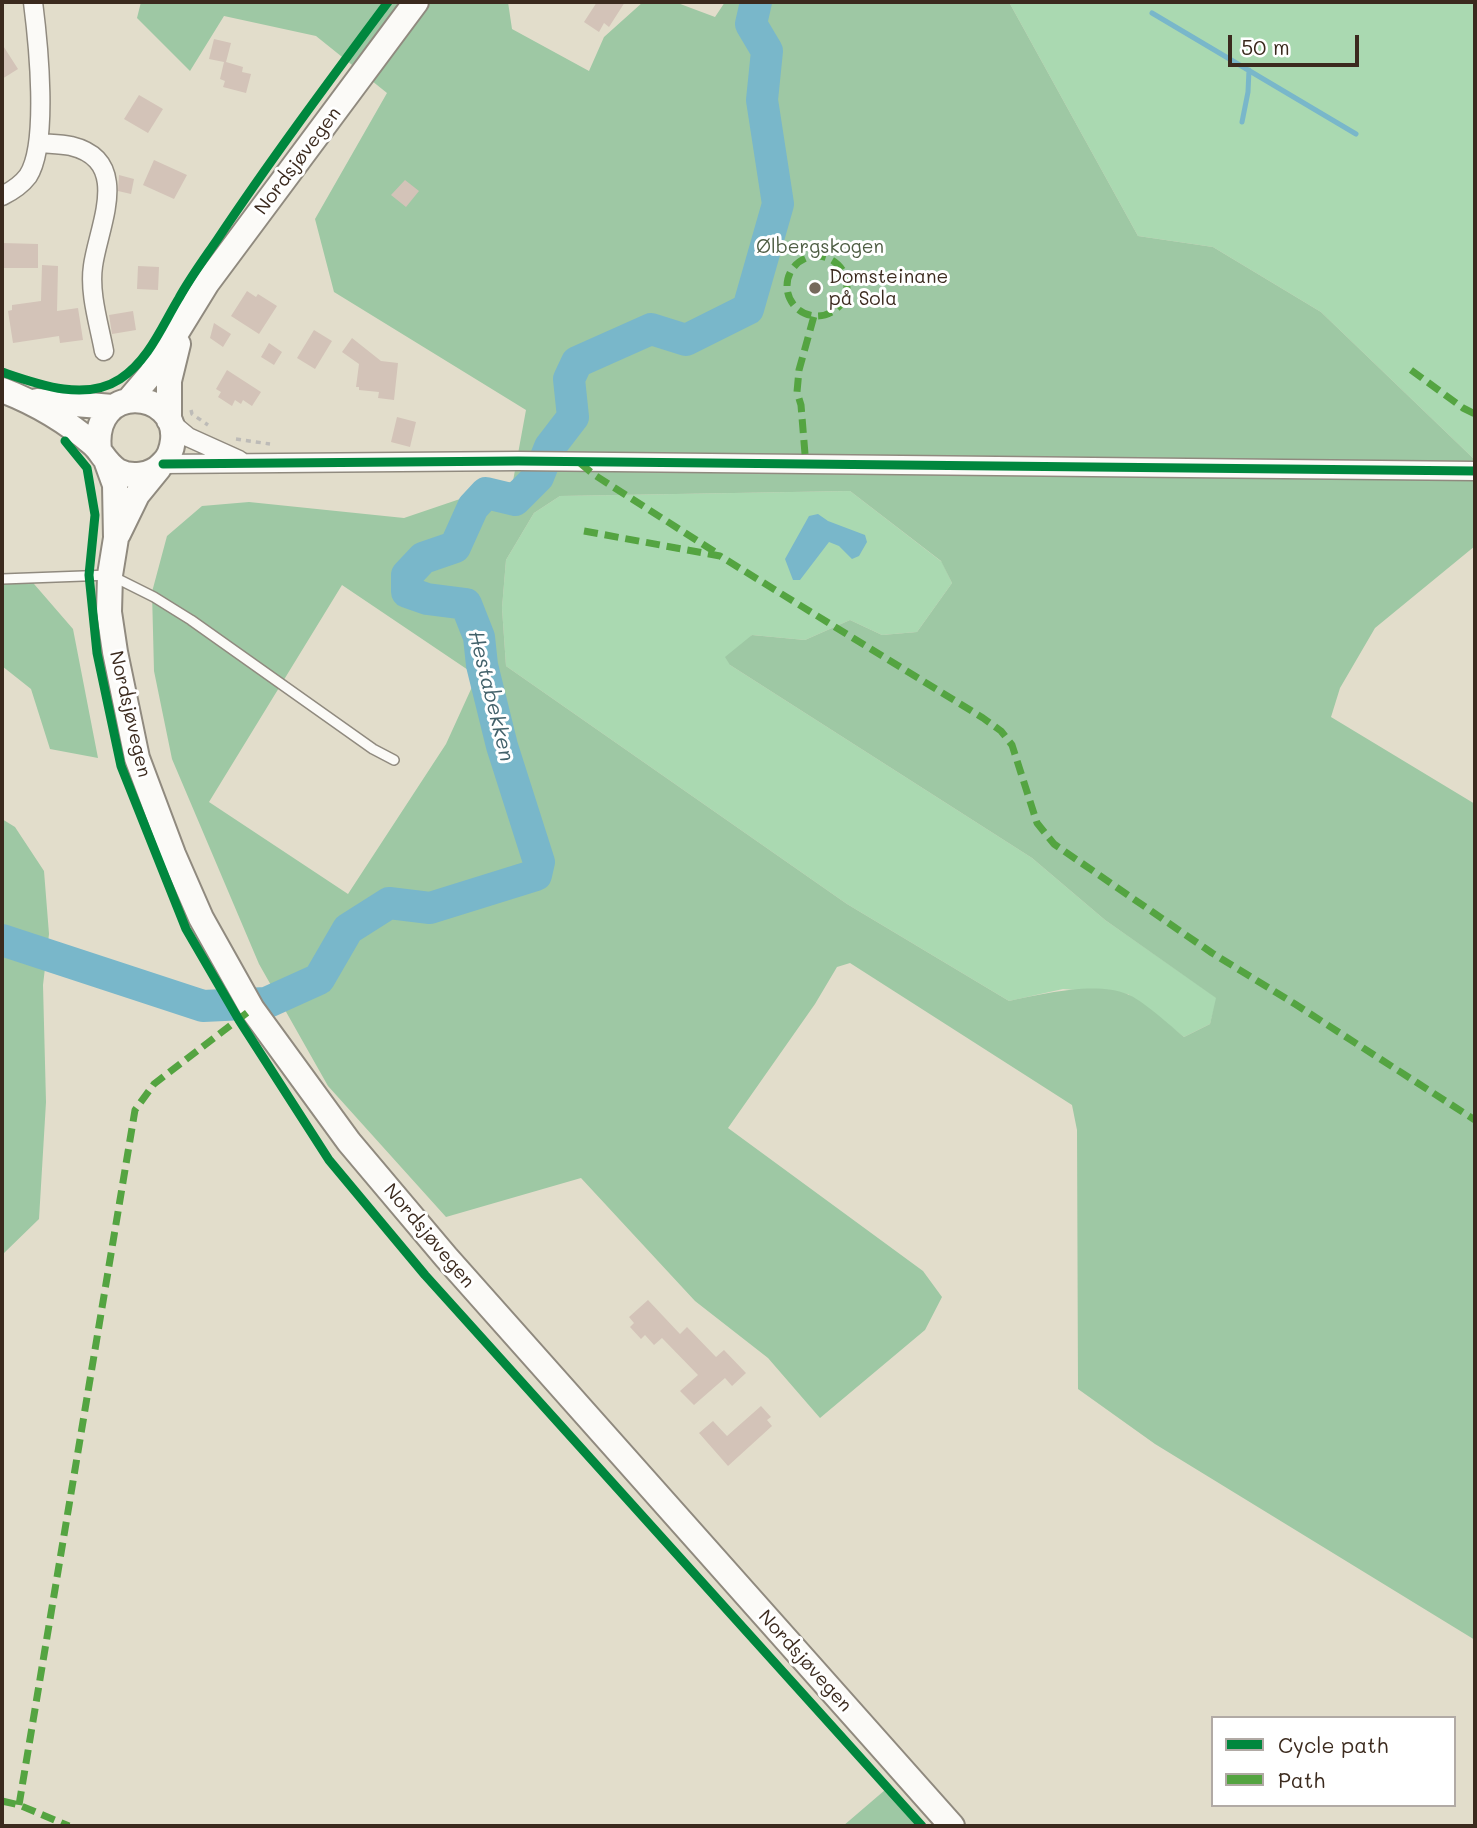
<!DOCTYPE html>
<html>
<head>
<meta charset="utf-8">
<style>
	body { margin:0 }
	#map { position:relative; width:1477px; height:1828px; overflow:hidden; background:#e2ddcb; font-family:Mali,sans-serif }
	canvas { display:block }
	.frame { position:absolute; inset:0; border:4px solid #3b2a1e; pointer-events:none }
	.legend { position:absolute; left:1211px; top:1716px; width:245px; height:91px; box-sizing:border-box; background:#fff; border:2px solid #b1aaa5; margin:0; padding:9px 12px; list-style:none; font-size:21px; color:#3b2a1e }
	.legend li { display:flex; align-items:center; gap:14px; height:35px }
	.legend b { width:35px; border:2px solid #b1aaa5 }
	.scale { position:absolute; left:1228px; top:35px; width:131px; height:32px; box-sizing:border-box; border:4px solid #3b2a1e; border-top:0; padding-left:9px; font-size:21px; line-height:24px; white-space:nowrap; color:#3b2a1e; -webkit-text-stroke:5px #fff; paint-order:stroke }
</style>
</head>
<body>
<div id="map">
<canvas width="1477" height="1828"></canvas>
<div class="frame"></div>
<ul class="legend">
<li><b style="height:9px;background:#00873e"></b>Cycle path</li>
<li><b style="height:9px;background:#54a441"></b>Path</li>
</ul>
<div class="scale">50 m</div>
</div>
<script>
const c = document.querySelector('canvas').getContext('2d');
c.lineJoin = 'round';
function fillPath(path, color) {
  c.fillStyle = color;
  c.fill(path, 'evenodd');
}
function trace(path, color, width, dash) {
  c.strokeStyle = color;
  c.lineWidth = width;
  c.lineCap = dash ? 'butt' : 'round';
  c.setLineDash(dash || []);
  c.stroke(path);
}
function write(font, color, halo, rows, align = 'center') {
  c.font = font + ' Mali,sans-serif';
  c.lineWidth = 6;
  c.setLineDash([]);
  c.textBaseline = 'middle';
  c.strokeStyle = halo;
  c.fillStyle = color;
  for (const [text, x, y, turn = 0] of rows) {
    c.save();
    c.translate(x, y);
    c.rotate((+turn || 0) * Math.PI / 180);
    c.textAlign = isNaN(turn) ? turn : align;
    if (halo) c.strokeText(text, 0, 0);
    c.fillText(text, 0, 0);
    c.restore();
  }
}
const green = new Path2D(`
	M1009,2H1475V460L1321,312L1213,247L1138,236Z
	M850,491L942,562L952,583L917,632L882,635L850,620L805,640L752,635L730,665L1032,858L1105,920L1217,998L1210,1024L1184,1037L1128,994L1063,989L1009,1001L847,904L506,666L502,608L506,560L534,513L560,496Z`);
const forest = new Path2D(`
	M141,2H508L512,29L589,71L604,37L643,2H675L715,17L725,2H1009L1138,236L1213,247L1321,312L1475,460V546L1375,628L1340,688L1331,717L1475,804V1640L1155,1444L1078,1389L1077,1130L1072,1105L850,963L837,967L815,1004L728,1128L923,1271L942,1297L925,1330L820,1418L768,1358L695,1301L581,1178L446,1217L328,1086L259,964L172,759L154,671L152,592L167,536L202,506L249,502L404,518L513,481L526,410L334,292L315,219L387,93L316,36L224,16L190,71L137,18ZM850,491L941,561L952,583L917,632L882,635L850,620L805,640L752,635L725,657L730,665L1032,858L1105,920L1216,998L1210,1024L1184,1037C1171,1026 1141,999 1127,994C1096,981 1041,994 1009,1001L847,904L506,666L502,608L506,560L534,513L560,496ZM342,585L477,676L446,744L348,894L209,802Z
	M28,577L73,629L98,758L50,749L31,689L2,666V584Z
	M2,819L15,827L44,871L49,934L43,985L46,1102L39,1219L2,1255Z
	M885,1790L916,1826H843Z`);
const water = new Path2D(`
	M818,514L828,521L865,535L867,542L859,556L852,559L839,546L829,542L800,580H793L785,559L809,516Z`);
const stream = new Path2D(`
	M1152,13L1356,134
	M1242,122L1248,92L1249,70`);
const river = new Path2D(`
	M2,940L203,1006L266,1003L319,979L348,929L389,903L430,908L536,875L539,862L502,746L482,665L479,637L466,604L427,599L407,592V575L423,558L455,547L473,507L486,493L515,500L538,477L550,447L573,417L569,379L577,362L651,329L686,340L748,309L778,204L762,100L767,51L751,24L756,2`);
const building = new Path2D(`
	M597,2H625L609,27L604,23L599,32L584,22Z
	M214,39L231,43L226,62L243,67L242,72L251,74L246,93L223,87L225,81L220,79L224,62L209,59Z
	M2,44L18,69L2,79Z
	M139,95L163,109L148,133L124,119Z
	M154,160L187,175L174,199L143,185Z
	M119,175L134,179L131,194L118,191Z
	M405,180L419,191L406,207L391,195Z
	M2,243L38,244V268H2Z
	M42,265L58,266L57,311L78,308L83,340L60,343L59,336L13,343L8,311L12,310V305L41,301Z
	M138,266L159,267L158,290L137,289Z
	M247,291L256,297L258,294L277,306L259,334L231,316Z
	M133,311L136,330L112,334L109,315Z
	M214,323L231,334L223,347L210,338Z
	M314,330L332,341L315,369L297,358Z
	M352,338L381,361L398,363L394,400L378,398L379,392L359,390V387H356L359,364L342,352Z
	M269,343L282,352L274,365L261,357Z
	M227,370L261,392L252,406L243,400L241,404L235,400L232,406L218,397L221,392L216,389Z
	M397,417L416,422L410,447L391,442Z
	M648,1300L680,1334L687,1327L716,1357L724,1350L746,1373L732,1386L725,1378L694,1405L680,1391L698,1375L662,1338L654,1345L645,1335L641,1339L630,1327L634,1323L629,1317Z
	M761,1406L771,1417L767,1420L772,1426L728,1466L699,1433L713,1421L727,1436Z`);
const path = new Path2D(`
	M191,410L192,414L208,425
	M236,439L270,444`);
const service = new Path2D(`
	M2,579L110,575L154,597L191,620L373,749L394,760`);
const minor = new Path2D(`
	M39,143C50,144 61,144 71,146C133,161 98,227 93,266C89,293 99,324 104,351
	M2,196C10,192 22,184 28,176C49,144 38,41 33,2
	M170,422L188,437L239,460
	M163,464L518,461L1475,471`);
const secondary = new Path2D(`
	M2,390C36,403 65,420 93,444C102,452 106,464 118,471C131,478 151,476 162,464C169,458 172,449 173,440C178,390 91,381 99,450
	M37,401L113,407
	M128,401L151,374L207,283L416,2
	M169,420V381L178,344
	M107,463L115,485L116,538L110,575L109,612L115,652L137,758L173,854L201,918L252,1009L349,1142L446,1257L952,1826
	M118,534L137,495L159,468`);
const quiet = new Path2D(`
	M787 286a30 30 0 1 1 60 0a30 30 0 1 1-60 0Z
	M1411,370L1463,408L1475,414
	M805,454L801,405L797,392L799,370L814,316
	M580,463L593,474L715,552
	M584,531L720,556L983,718L1001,731L1012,745L1037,823L1054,844L1212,953L1295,1004L1475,1120
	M2,1801L19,1805L69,1826
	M19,1805L135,1110L154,1084L252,1009`);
const cycleway = new Path2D(`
	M2,372C37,384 85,402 120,379C149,360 162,326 179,298C190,278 204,259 217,240C271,159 330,80 388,2
	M65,441L87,468L95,515L89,575L97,653L121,766L186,929L239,1020L329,1160L425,1275L922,1826
	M163,464L518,461L1475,471`);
const markers = [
	[815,288,7,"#75695b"]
];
const streetNames = [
	["Nordsjøvegen",298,161,-53],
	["Nordsjøvegen",130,714,77],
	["Nordsjøvegen",429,1236,50],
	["Nordsjøvegen",805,1661,48]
];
const parkNames = [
	["Ølbergskogen",820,247]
];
const poiNames = [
	["Domsteinane",829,277],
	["på Sola",829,299]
];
const waterNames = [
	["Hestabekken",491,696,76]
];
fillPath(green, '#aad9b1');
fillPath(forest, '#9ec8a4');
fillPath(water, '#79b7ca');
trace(stream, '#79b7ca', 5);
trace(river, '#79b7ca', 32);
fillPath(building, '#d3c3b8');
trace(service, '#908a7f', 12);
trace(minor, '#908a7f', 21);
trace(secondary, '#908a7f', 28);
trace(path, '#bdbbb7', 3.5, [5, 5]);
trace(service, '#fbfaf7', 9);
trace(minor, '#fbfaf7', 18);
trace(secondary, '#fbfaf7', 24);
trace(quiet, '#54a441', 7, [14, 7]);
trace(cycleway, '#00873e', 9);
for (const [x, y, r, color] of markers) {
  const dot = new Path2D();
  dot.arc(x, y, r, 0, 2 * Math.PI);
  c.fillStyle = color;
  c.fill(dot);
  trace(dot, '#fff', 2.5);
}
write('19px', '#3b2a1e', '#fff', streetNames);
write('19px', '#4f5e44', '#fff', parkNames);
write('19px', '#3b2a1e', '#fff', poiNames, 'left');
write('italic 21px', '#43626b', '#fff', waterNames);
</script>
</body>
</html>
